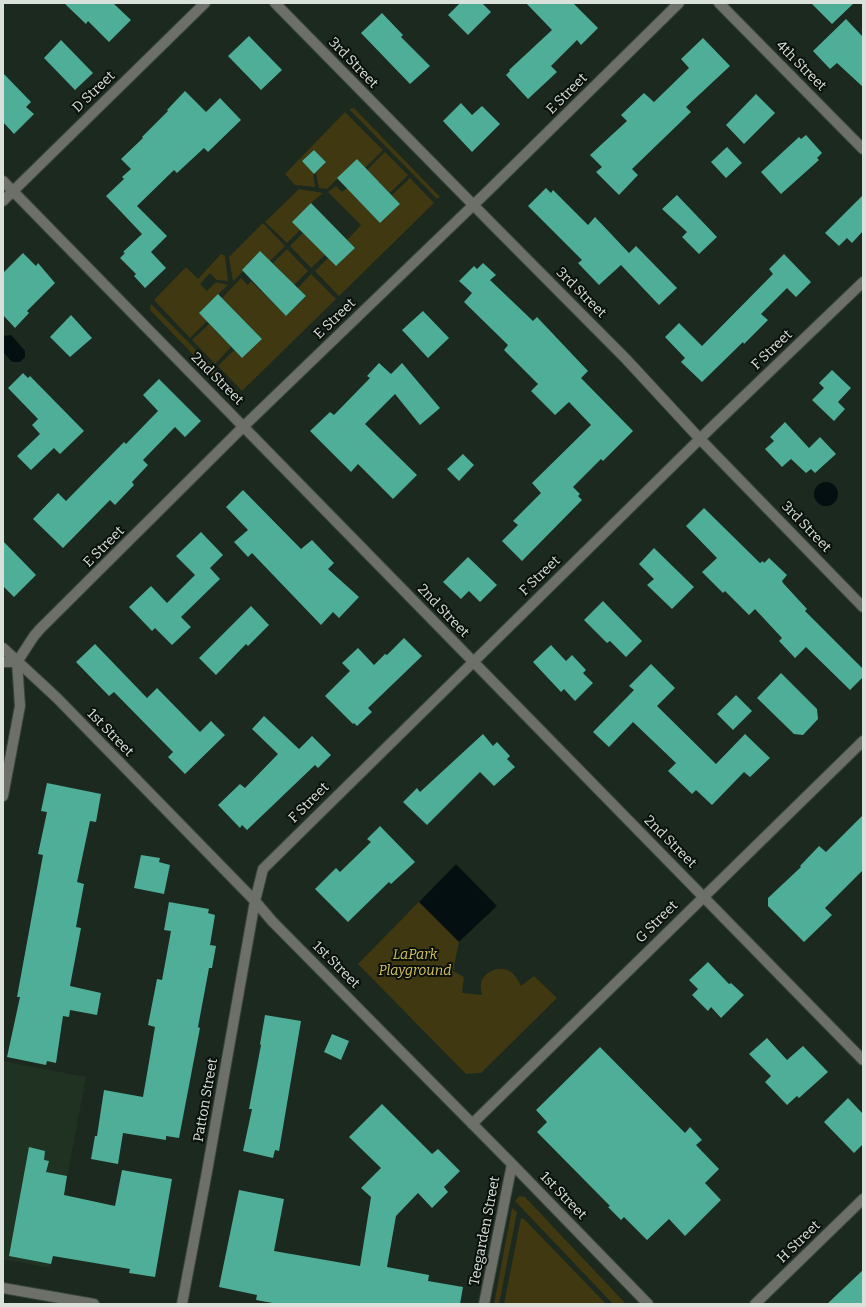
<!DOCTYPE html>
<html>
<head>
<meta charset="utf-8">
<style>
	body { margin:0 }
	#map { position:relative; width:866px; height:1307px; overflow:hidden; background:#1b291e; font-family:Bitter,serif }
	canvas { display:block }
	.frame { position:absolute; inset:0; border:4px solid #d9e1da; pointer-events:none }
</style>
</head>
<body>
<div id="map">
<canvas width="866" height="1307"></canvas>
<div class="frame"></div>
</div>
<script>
const c = document.querySelector('canvas').getContext('2d');
c.lineJoin = 'round';
function fillPath(path, color) {
  c.fillStyle = color;
  c.fill(path, 'evenodd');
}
function trace(path, color, width, dash) {
  c.strokeStyle = color;
  c.lineWidth = width;
  c.lineCap = dash ? 'butt' : 'round';
  c.setLineDash(dash || []);
  c.stroke(path);
}
function write(font, color, halo, rows, align = 'center') {
  c.font = font + ' Bitter,serif';
  c.lineWidth = 4;
  c.setLineDash([]);
  c.textBaseline = 'middle';
  c.strokeStyle = halo;
  c.fillStyle = color;
  for (const [text, x, y, turn = 0] of rows) {
    c.save();
    c.translate(x, y);
    c.rotate((+turn || 0) * Math.PI / 180);
    c.textAlign = isNaN(turn) ? turn : align;
    if (halo) c.strokeText(text, 0, 0);
    c.fillText(text, 0, 0);
    c.restore();
  }
}
const built = new Path2D(`
	M3,1061L86,1077L50,1268L3,1259Z`);
const green = new Path2D(`
	M354,108L440,197L437,199L349,109Z
	M345,112L383,150L365,168L357,159L327,189L319,188L316,173L326,162L314,150L302,161L313,172L315,187L295,185L285,174Z
	M385,152L408,175L390,193L367,170Z
	M410,178L434,203L339,296L315,271L328,258L336,266L355,248L347,240L361,225L328,192L336,186L342,192L347,188L380,223L400,204L392,195Z
	M299,189L323,193L311,203L300,230L287,243L265,222Z
	M263,223L285,246L270,261L260,251L242,270L243,271L233,281L229,257Z
	M303,233L325,255L311,268L290,246Z
	M287,249L308,271L294,285L273,263Z
	M221,254L225,256L228,281L217,280L210,273L200,284L207,291L216,282L228,285L199,313L207,321L190,338L154,300L186,267L198,279Z
	M311,274L336,299L242,391L218,366L234,350L242,358L262,339L222,298L241,278L248,285L251,281L286,316L306,297L298,288Z
	M151,304L239,394L235,398L150,310Z
	M209,324L231,347L215,364L192,340Z
	M456,864L497,906L459,942L453,971L464,977L462,993L482,995C481,990 480,984 482,980C488,969 503,965 512,973C516,976 519,982 521,986L534,976L557,998L481,1073L466,1074L358,964Z
	M519,1196L525,1197L626,1304H613L515,1201Z
	M512,1208L517,1212L499,1304H494Z
	M521,1218L525,1220L606,1304H504Z`);
const water = new Path2D(`
	M11,335L25,351V357L20,362H12L3,352V336Z
	M814 494a12 12 0 1 1 24 0a12 12 0 1 1-24 0Z
	M456,864L497,906L459,942L419,902Z`);
const building = new Path2D(`
	M64,3H113L131,20L109,42L88,21L86,24Z
	M460,3H482L491,12L468,35L448,15Z
	M526,3H573L598,28L581,45L577,40L551,66L557,72L528,99L506,75L510,71L509,70L552,30Z
	M811,3H854L832,24Z
	M382,13L403,35L401,37L430,66L410,84L361,33Z
	M846,19L863,37V87L837,63L830,69L813,51Z
	M249,36L282,70L261,90L228,56Z
	M703,38L730,66L686,107L691,112L632,169L638,175L619,195L596,172L602,167L590,155L627,121L621,115L644,93L654,102L689,68L681,59Z
	M61,40L93,73L75,90L44,58Z
	M3,73L31,102L26,107L34,114L14,134L3,122Z
	M185,91L206,112L220,98L241,120L208,152L204,148L177,173L174,170L137,206L167,236L151,252L166,268L145,288L134,276L136,274L120,258L125,253L123,252L142,234L106,196L124,179L122,177L131,169L121,159L143,138L142,137L168,111L167,110Z
	M756,94L775,113L744,144L726,125Z
	M461,103L472,115L482,106L500,124L472,152L443,121Z
	M806,135L822,153L817,158L819,160L781,194L761,172L799,137L801,139Z
	M727,147L742,163L726,178L711,162Z
	M314,150L326,162L314,174L302,161Z
	M357,159L400,204L380,223L337,178Z
	M546,188L551,193L553,190L588,225L595,217L629,253L636,246L677,288L659,305L621,265L599,285L578,263L582,260L528,206Z
	M677,195L717,237L699,254L682,237L687,232L662,209Z
	M863,195V231L852,243L847,238L839,246L825,233Z
	M311,203L355,248L336,266L292,222Z
	M260,251L306,296L286,316L242,270Z
	M23,253L36,266L38,263L55,283L27,311L29,313L15,328L3,315V273Z
	M784,254L811,282L796,297L787,288L761,314L768,320L744,344L743,342L702,382L681,362L685,358L665,337L679,323L702,346L773,274L769,269Z
	M483,263L496,275L490,280L533,321L537,317L588,371L581,378L633,431L603,461L601,459L573,487L580,494L578,496L582,500L522,561L502,541L518,525L513,521L541,493L532,483L591,425L569,402L555,415L531,391L538,384L504,350L508,345L464,302L472,293L459,281L474,266L477,269Z
	M218,294L262,339L242,358L199,313Z
	M423,311L449,338L428,358L402,330Z
	M71,315L92,338L70,357L50,337Z
	M379,363L391,374L402,363L440,408L420,425L395,394L365,424L417,475L393,499L358,464L351,472L310,431L330,412L334,415L370,378L367,376Z
	M832,370L851,388L838,402L845,409L834,421L812,400L824,388L819,383Z
	M23,373L28,378L30,376L84,431L60,454L54,448L31,470L17,456L40,434L32,425L38,419L8,388Z
	M159,379L201,421L185,437L175,427L143,460L148,465L132,482L134,485L115,505L110,500L63,548L33,519L58,493L66,501L124,442L126,444L158,411L143,395Z
	M785,422L809,448L820,437L836,454L815,473L811,469L806,473L791,459L782,467L765,449L774,441L770,437Z
	M463,454L474,465L459,481L447,469Z
	M243,490L301,549L312,540L334,563L328,569L359,597L339,618L333,612L321,625L252,553L248,557L234,542L248,530L226,507Z
	M704,508L760,563L763,561L764,563L769,558L787,575L782,581L783,583L807,609L805,611L863,669V677L850,690L806,647L795,658L779,641L782,638L755,609L749,615L725,591L723,593L702,572L717,558L686,526Z
	M201,532L223,555L210,568L220,579L181,617L191,627L172,645L155,628L152,631L129,607L151,586L167,603L195,575L176,556Z
	M3,541L36,575L14,597L3,586Z
	M654,548L694,587L672,609L647,585L654,579L639,564Z
	M468,557L497,585L480,602L469,591L461,599L443,582Z
	M603,601L642,641L626,657L610,641L607,643L584,620Z
	M251,606L269,625L248,646L246,644L216,675L199,658Z
	M404,638L422,656L368,708L372,712L357,726L354,723L353,724L325,696L350,671L342,663L358,648L374,665L385,654L387,655Z
	M95,644L147,698L157,688L200,732L211,721L225,735L185,774L168,757L173,752L114,692L109,696L76,662Z
	M551,645L566,661L572,655L586,670L583,673L593,683L575,701L564,689L561,692L533,662Z
	M651,664L675,688L657,706L716,764L745,734L770,758L750,777L744,772L712,805L696,790L692,794L668,771L676,763L633,722L609,747L593,732L634,690L629,686Z
	M781,673L817,709L818,719L803,735L794,734L757,698Z
	M736,695L752,711L733,730L717,714Z
	M264,716L299,749L312,736L331,755L318,768L315,765L247,830L242,825L240,828L218,805L240,784L245,788L278,754L252,729Z
	M483,734L493,746L497,742L510,756L507,759L515,767L494,786L480,772L427,825L403,802L417,788L420,792Z
	M47,783L101,794L96,822L90,821L77,882L84,884L76,927L81,928L70,986L101,993L97,1015L70,1010L69,1017L63,1016L56,1063L47,1061L46,1065L7,1057L20,997H17L43,855L38,854L47,812L41,811Z
	M863,815V870L825,908L832,915L804,942L768,906V898L801,867L800,866L819,846L826,852Z
	M380,826L415,862L391,884L389,882L348,922L315,889L336,868L340,872L371,842L367,839Z
	M141,855L160,858L159,862L170,865L164,894L134,888Z
	M169,902L209,909L208,913L215,915L210,945L216,946L212,968H209L198,1027L200,1028L179,1138L166,1136V1140L123,1133L118,1164L91,1159L95,1136H97L104,1090L143,1097L155,1027L148,1025L157,979L162,980L171,931L164,930Z
	M708,962L729,984L731,983L744,995L721,1018L711,1007L708,1011L692,995L698,989L689,980Z
	M265,1015L301,1021L279,1151L275,1150L273,1158L243,1151L252,1109H249L261,1045L260,1044Z
	M332,1034L349,1041L341,1060L324,1052Z
	M767,1038L787,1060L803,1046L828,1072L799,1098L797,1096L787,1105L765,1082L771,1076L749,1054Z
	M600,1047L685,1133L690,1127L702,1140L696,1145L719,1169L705,1183L721,1200L685,1236L669,1219L647,1240L624,1217L621,1220L608,1207L610,1206L537,1132L547,1122L536,1110Z
	M848,1098L863,1114V1144L854,1153L824,1122Z
	M382,1104L432,1154L438,1149L460,1171L444,1187L448,1192L432,1208L418,1193L396,1216L387,1267L429,1275L428,1281L463,1287L460,1304H278L256,1300L257,1295L219,1287L239,1190L284,1199L274,1251L360,1266L371,1197L361,1188L381,1168L349,1137Z
	M29,1147L45,1151L44,1160L49,1161L46,1172L67,1176L64,1195L115,1206L122,1170L172,1179L155,1277L129,1273L130,1269L53,1256L51,1264L9,1256Z
	M863,1270V1304H827Z`);
const minor = new Path2D(`
	M275,3L494,226L626,359L700,439L863,607
	M719,3L863,149
	M3,181L863,1060
	M3,201L205,3
	M3,648L57,698L255,901L272,921L512,1164L648,1304
	M3,662H17
	M17,662L34,636L40,629L244,426L489,190L679,3
	M3,796L20,706L17,662
	M472,1124L863,741
	M3,1288L94,1304
	M182,1304L206,1177L255,901L263,869L714,425L863,282
	M484,1304L512,1164
	M755,1304L863,1199`);
const streetNames = [
	["3rd Street",353,63,46],
	["4th Street",801,66,45],
	["D Street",94,92,-44],
	["E Street",567,94,-45],
	["3rd Street",581,293,45],
	["E Street",335,319,-44],
	["F Street",772,350,-44],
	["2nd Street",217,379,45],
	["3rd Street",806,527,46],
	["E Street",104,547,-45],
	["F Street",540,576,-44],
	["2nd Street",443,611,46],
	["1st Street",110,733,46],
	["F Street",309,803,-45],
	["2nd Street",670,842,45],
	["G Street",657,922,-45],
	["1st Street",336,965,45],
	["Patton Street",206,1100,-80],
	["1st Street",563,1196,46],
	["Teegarden Street",485,1231,-79],
	["H Street",799,1242,-44]
];
const parkNames = [
	["LaPark",415,955],
	["Playground",415,971]
];
fillPath(built, '#203323');
fillPath(green, '#403811');
fillPath(water, '#030f10');
fillPath(building, '#4fae98');
trace(minor, '#39463c', 12);
trace(minor, '#6d7068', 10);
write('14px', '#d9e1da', '#0a100b', streetNames);
write('italic 14px', '#d8c25b', '#0a100b', parkNames);
</script>
</body>
</html>
